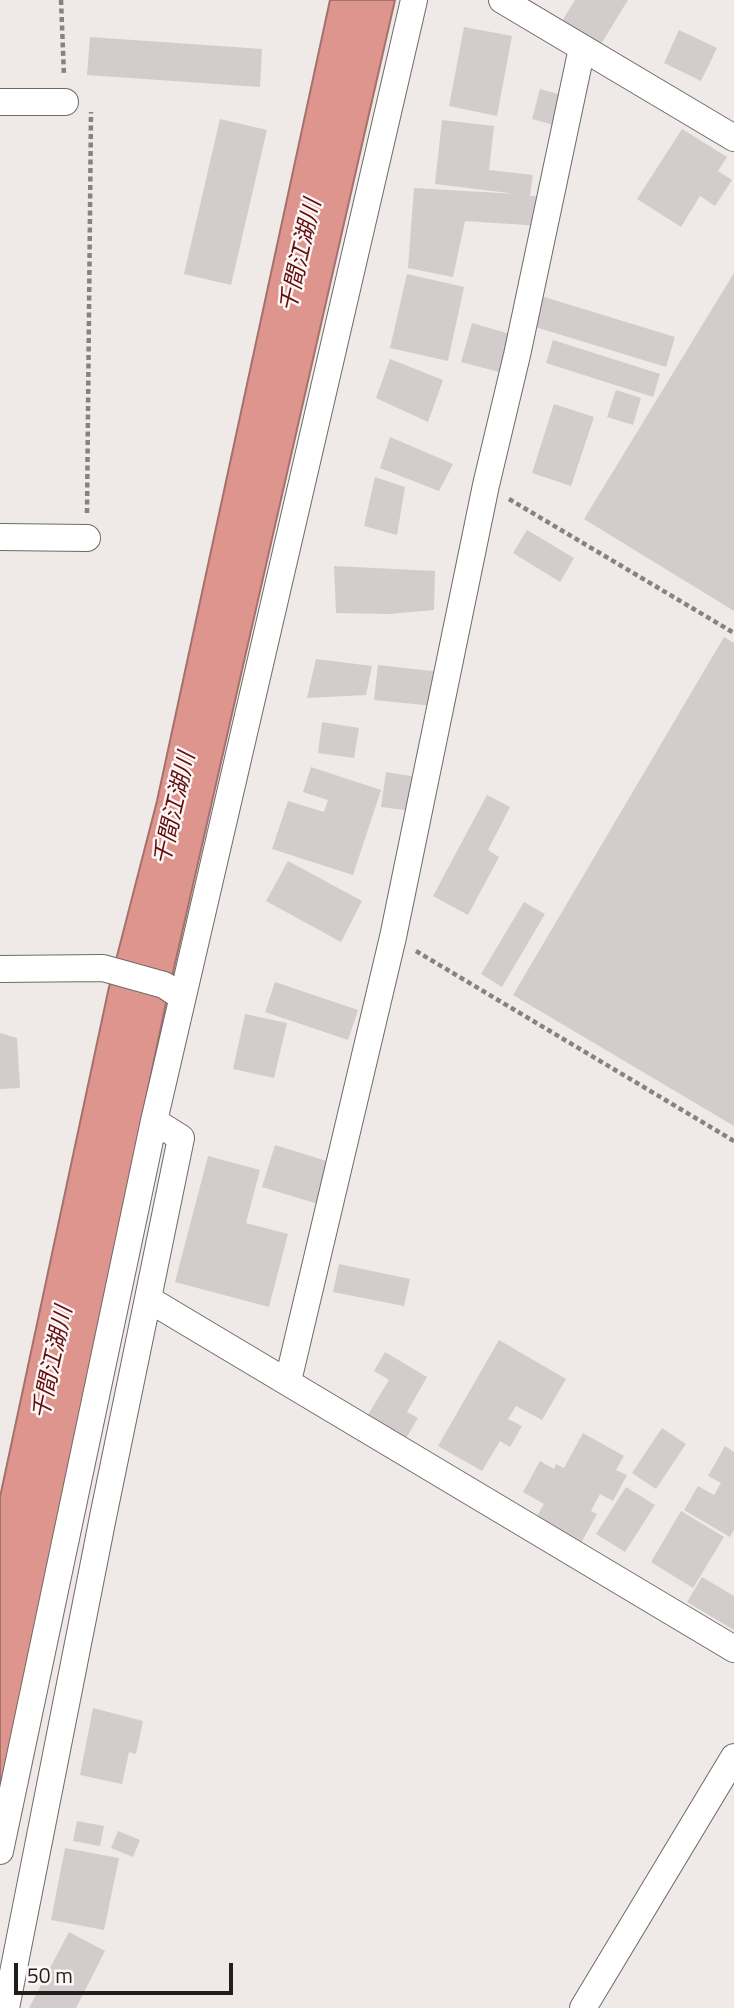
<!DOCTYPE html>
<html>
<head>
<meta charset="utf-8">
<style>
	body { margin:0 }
	#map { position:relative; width:734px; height:2008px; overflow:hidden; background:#efe9e8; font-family:"Titillium Web",sans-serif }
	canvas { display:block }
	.scale { position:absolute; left:14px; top:1963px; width:219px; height:32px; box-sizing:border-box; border:4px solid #201e1e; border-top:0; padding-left:9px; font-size:21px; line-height:24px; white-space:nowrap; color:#201e1e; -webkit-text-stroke:5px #fcf6f5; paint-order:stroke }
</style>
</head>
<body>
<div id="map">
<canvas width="734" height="2008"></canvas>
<div class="scale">50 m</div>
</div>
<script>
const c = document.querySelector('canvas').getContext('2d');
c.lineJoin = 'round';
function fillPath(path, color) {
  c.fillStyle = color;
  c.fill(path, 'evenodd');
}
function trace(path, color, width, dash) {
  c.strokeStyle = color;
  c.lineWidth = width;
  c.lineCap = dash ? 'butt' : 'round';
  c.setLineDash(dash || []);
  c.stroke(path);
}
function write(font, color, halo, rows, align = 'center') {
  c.font = font + ' "Titillium Web","Noto Sans JP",sans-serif';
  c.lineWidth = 5;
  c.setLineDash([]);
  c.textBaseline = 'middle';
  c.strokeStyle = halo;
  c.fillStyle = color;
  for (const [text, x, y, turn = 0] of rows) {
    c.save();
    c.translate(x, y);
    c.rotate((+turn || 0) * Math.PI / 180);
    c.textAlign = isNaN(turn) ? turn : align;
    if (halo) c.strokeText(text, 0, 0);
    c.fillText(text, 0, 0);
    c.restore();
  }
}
const water = new Path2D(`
	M330,0H395L166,1003L0,1797V1497L109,987L157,801Z`);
const building = new Path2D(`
	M575,0H628L601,44L562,21Z
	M464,27L512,36L497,116L449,106Z
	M679,30L717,48L701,81L664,63Z
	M90,37L262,49L260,87L87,75Z
	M540,89L569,97L561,127L532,119Z
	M220,119L267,130L231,285L184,274Z
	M442,120L494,126L489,170L533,175L530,196L548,197L542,226L465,221L453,277L408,268L414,188L517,194L435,184Z
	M682,129L727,157L718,171L732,180L715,206L700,196L681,227L637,199Z
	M734,273V611L584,519Z
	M407,274L464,287L448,361L390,348Z
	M541,296L675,337L666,367L532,326Z
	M472,323L510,334L499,372L461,362Z
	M553,340L660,374L653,397L546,363Z
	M390,359L443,380L428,422L376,398Z
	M616,390L641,398L633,425L607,417Z
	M554,404L594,417L571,486L532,473Z
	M390,437L453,464L439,491L380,468Z
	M375,477L405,487L397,535L364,526Z
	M527,530L574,558L560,582L513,553Z
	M334,566L435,571L434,610L389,614L336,613Z
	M724,637L734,643V1126L513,995Z
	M316,659L372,666L366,695L307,698Z
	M378,665L440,672L434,706L374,700Z
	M322,722L359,728L354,758L318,753Z
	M311,767L381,790L353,875L272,849L288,801L324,812L328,800L303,792Z
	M386,772L417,777L412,811L381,807Z
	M487,795L510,807L488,850L499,857L468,915L433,896Z
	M288,861L362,901L341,942L266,901Z
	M524,902L545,914L502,987L481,974Z
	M275,982L358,1010L348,1040L265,1012Z
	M245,1014L287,1023L274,1078L233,1069Z
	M0,1033L17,1038L20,1088L0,1089Z
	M275,1145L333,1163L321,1205L262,1187Z
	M208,1156L260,1170L246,1223L288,1234L269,1307L175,1282Z
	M339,1264L410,1279L404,1306L333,1292Z
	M499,1340L566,1379L542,1420L516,1406L508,1419L522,1426L510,1447L500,1441L482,1471L438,1446Z
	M385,1352L427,1377L407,1412L418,1418L405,1440L366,1418L389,1380L374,1371Z
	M662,1428L686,1444L656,1489L632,1473Z
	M583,1433L624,1456L616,1470L627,1475L613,1501L600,1494L591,1511L597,1514L581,1543L536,1518L544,1504L523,1492L540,1461L554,1469L556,1464L564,1468Z
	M725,1446L734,1452V1530L730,1537L684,1510L698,1486L714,1495L721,1483L708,1476Z
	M626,1487L655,1505L625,1552L596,1534Z
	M681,1511L724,1537L693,1588L651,1562Z
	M702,1577L734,1596V1630L687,1602Z
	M93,1708L143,1721L136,1754L129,1752L122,1784L80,1775Z
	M77,1821L104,1826L100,1846L73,1841Z
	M118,1831L140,1840L133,1857L111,1848Z
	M65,1848L119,1858L104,1930L51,1920Z
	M69,1932L105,1951L76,2008H29Z`);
const path = new Path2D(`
	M61,0L64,76
	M509,499L734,633
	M87,513L91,112
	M416,951L734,1141`);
const minor = new Path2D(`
	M502,0L734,138
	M0,102H65
	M0,537L87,538
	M0,969L103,968L164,985L182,997
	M148,1299L734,1649
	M288,1381L393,937L486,485L517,355L582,48
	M0,1851L154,1121L414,0
	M6,2008L103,1517L181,1138L154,1121
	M583,2008L734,1757`);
const waterNames = [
	["千間江湖川",302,256,-77],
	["千間江湖川",176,809,-77],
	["千間江湖川",54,1363,-78]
];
fillPath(water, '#de958d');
trace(water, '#a5716c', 2);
fillPath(building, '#d2cdcc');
trace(minor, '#6f6a69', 28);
trace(path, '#868281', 4.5, [5, 3.5]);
trace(minor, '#fff', 26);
write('italic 23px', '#630d0e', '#fcf6f5', waterNames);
</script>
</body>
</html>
